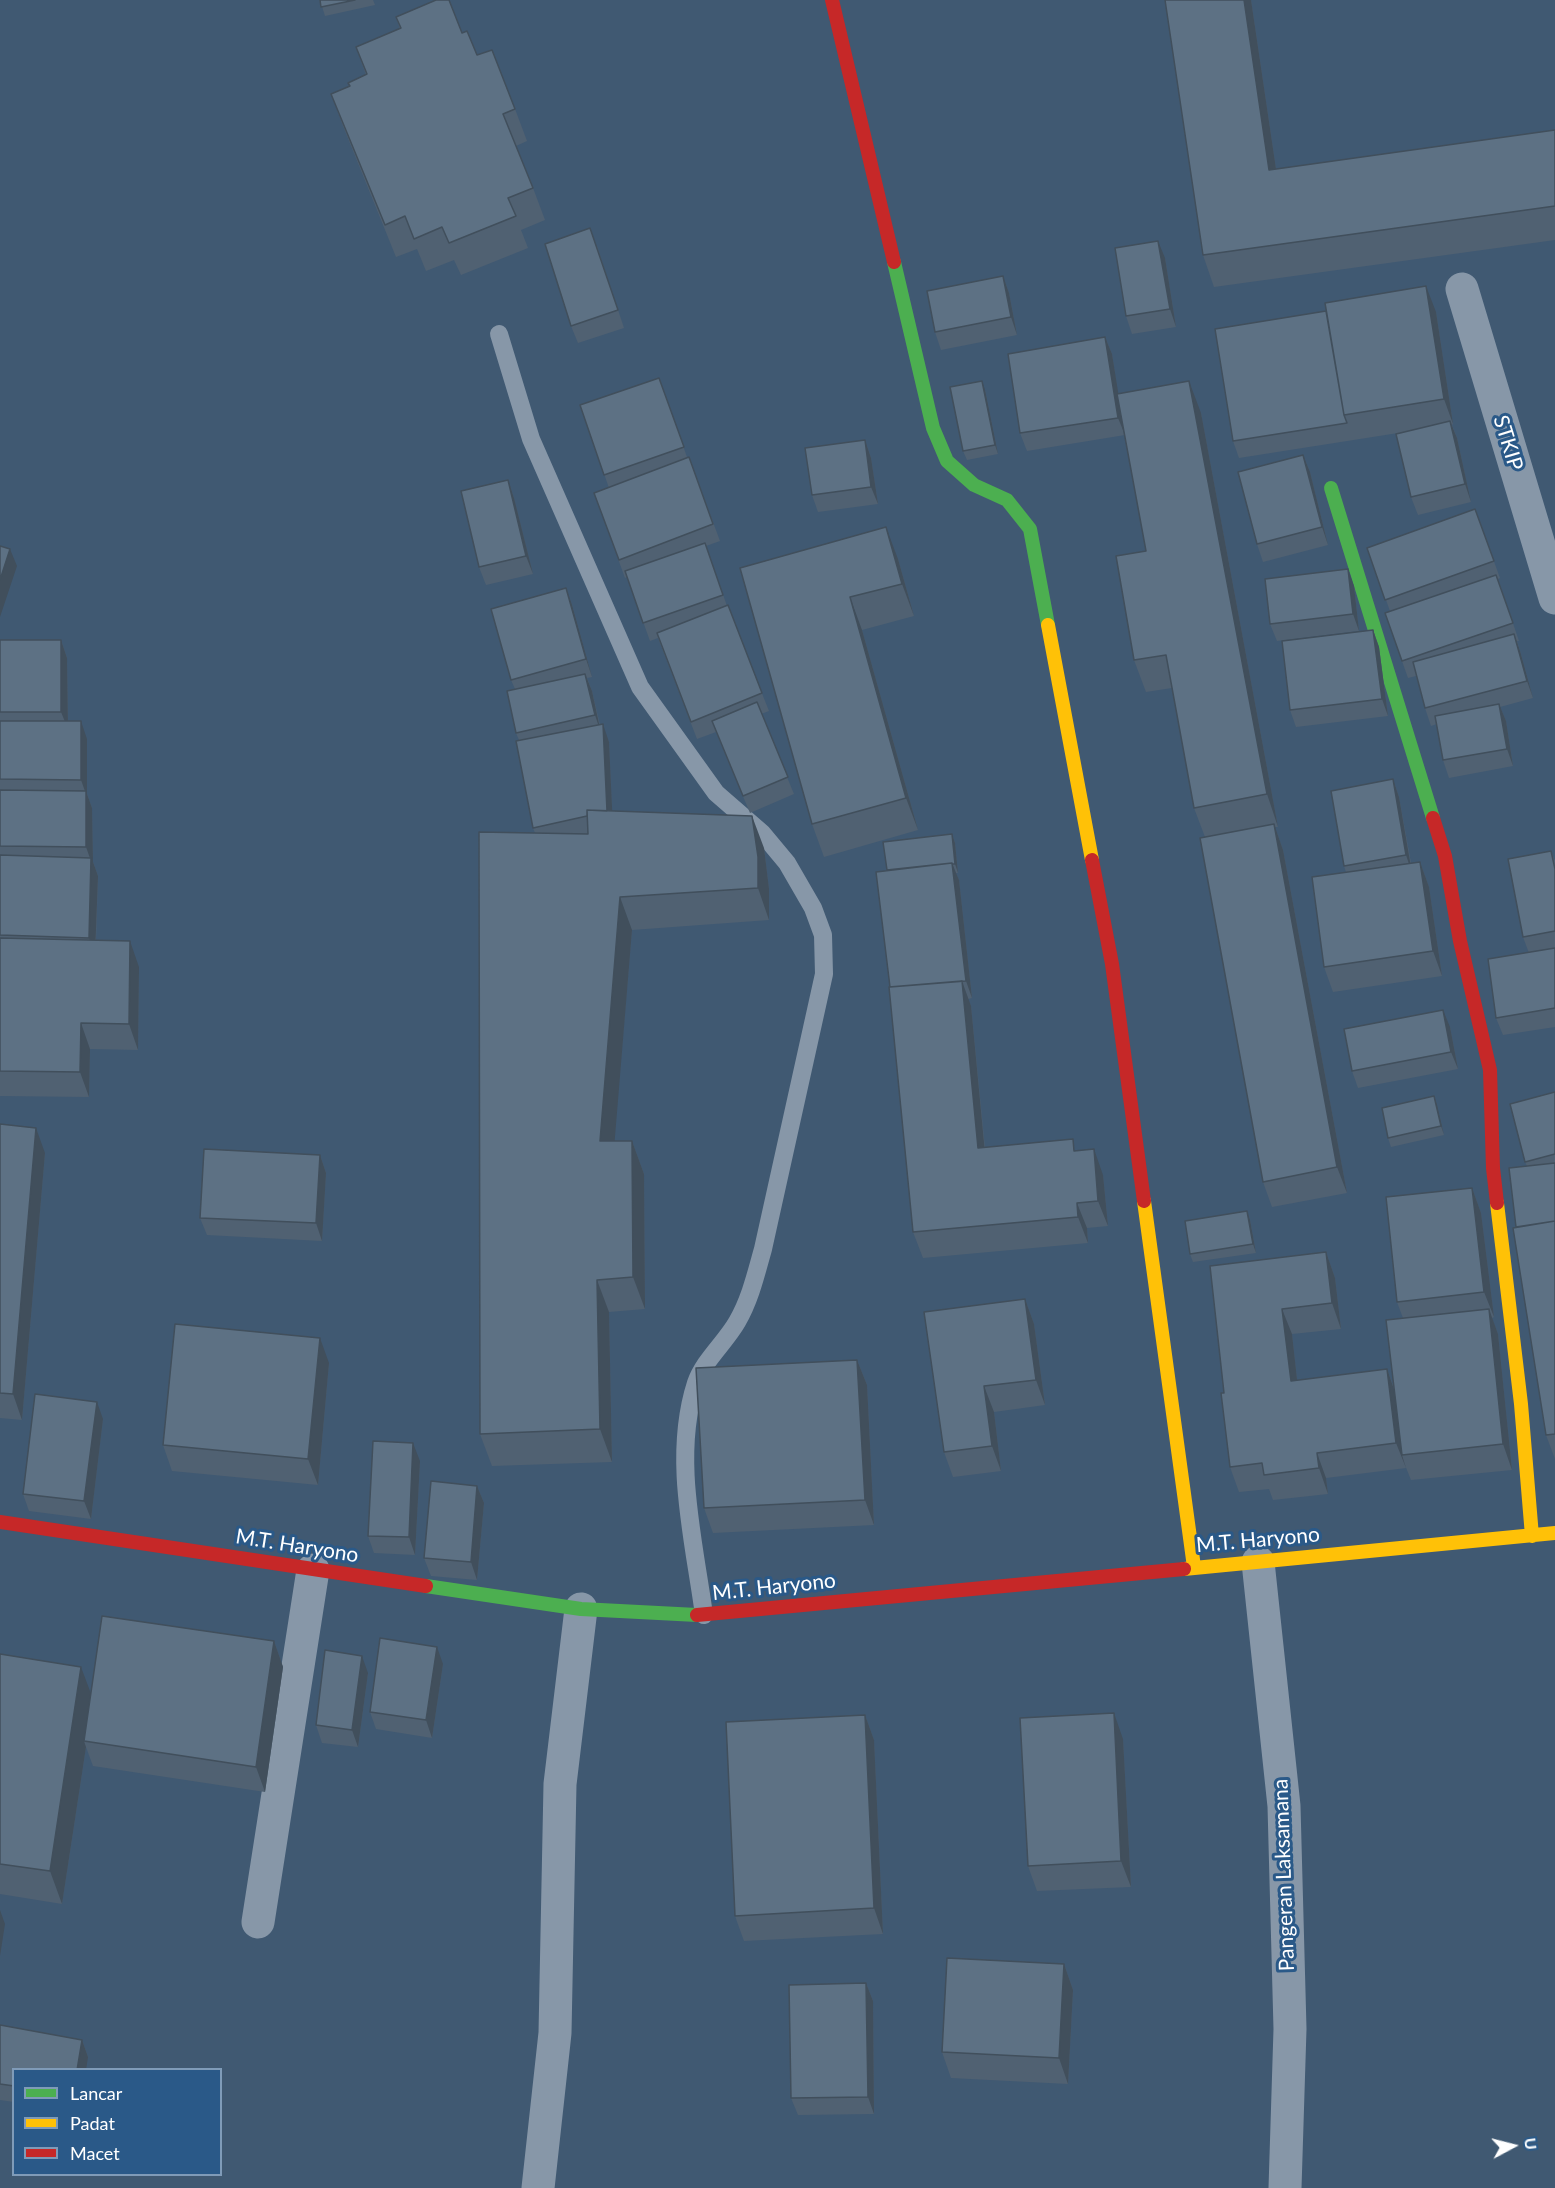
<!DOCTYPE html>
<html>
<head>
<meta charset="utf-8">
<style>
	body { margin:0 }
	#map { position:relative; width:1555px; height:2188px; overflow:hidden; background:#405972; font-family:Lato,sans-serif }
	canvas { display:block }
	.legend { position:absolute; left:12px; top:2068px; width:210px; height:108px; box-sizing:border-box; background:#2a5988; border:2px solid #7f9bb8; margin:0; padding:8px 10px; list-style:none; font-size:18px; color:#fff }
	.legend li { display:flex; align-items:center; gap:12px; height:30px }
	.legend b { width:30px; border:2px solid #7f9bb8 }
	.north { position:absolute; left:1483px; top:2116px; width:60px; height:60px; -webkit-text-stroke:4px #2a5988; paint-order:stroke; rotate:83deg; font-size:16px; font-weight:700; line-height:24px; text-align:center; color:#fff }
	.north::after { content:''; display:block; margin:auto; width:21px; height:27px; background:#fff; clip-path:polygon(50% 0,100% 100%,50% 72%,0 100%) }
</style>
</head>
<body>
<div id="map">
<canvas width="1555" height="2188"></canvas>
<ul class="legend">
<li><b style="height:8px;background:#4caf50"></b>Lancar</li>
<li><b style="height:8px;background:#ffc107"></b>Padat</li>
<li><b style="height:8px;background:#c62828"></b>Macet</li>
</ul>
<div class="north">U</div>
</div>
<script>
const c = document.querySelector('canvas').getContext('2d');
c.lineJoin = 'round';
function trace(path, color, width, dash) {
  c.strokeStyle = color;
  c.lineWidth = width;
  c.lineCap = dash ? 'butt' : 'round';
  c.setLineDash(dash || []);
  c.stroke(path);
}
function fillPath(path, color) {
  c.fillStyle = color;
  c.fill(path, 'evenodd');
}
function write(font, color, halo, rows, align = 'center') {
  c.font = font + ' Lato,sans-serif';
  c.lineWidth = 6;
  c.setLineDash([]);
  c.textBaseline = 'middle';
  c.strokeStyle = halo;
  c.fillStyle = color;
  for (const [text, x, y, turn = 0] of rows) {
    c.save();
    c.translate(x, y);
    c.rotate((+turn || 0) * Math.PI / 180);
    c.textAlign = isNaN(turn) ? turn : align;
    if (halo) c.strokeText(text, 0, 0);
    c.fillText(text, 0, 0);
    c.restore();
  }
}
const lane = new Path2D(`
	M499,334L531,439L640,687L716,793L762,833L787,863L813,908L823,935L824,974L763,1249C756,1274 750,1300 737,1322C725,1343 704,1360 696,1383C672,1457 694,1540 704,1615`);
const street = new Path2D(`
	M1462,289L1555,598
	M1258,1562L1284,1806L1290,2029L1285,2188
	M258,1922L313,1570
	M538,2188L555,2033L560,1784L581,1609`);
const fast = new Path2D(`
	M894,262L933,428L947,461L974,485L1007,500L1030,529L1048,625
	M1331,488L1433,818
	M426,1586L581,1609L697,1615`);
const slow = new Path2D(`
	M1048,625L1092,860
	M1144,1201L1194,1567
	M1497,1203L1521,1404L1532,1536
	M1184,1569L1555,1533`);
const jam = new Path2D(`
	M832,0L894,262
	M1433,818L1445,856L1460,941L1490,1070L1493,1168L1497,1203
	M1092,860L1112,964L1144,1201
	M0,1522L426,1586
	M697,1615L1184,1569`);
const wall = new Path2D(`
	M320,0H373L375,5L325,16Z
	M1165,0H1251L1276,169L1555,130V240L1214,287L1203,255Z
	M396,17L462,33L477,55L515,109L527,141L516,146L533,188L545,220L521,230L528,248L461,275L454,260L426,271L417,249L396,257L343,126L331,94L350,86L366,75L356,47L400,29Z
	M597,246L624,328L578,343L571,326Z
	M1165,258L1176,327L1132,334L1126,316Z
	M1003,276L1009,293L1017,335L941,350L935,332Z
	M1436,312L1453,424L1452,425L1457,438L1471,502L1418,515L1411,497L1398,433L1239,458L1233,441Z
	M1105,337L1112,354L1118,394L1201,413L1278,827H1275L1283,850L1347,1193L1272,1207L1263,1182L1205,837L1194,808L1172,688L1146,692L1134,660L1146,551L1125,435L1027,451L1020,433Z
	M659,378L687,457H689L720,541L706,546L727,606L769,711L761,714L794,794L750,813L716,732L697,739L658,638L650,641L627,577L625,578L594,493L609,488L580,405Z
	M985,390L998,454L967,460L963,451Z
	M865,440L871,458L878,504L818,512L812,495Z
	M1303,455L1310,472L1328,545L1263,562L1257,544Z
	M508,480L514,498L533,574L486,585L479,567Z
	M1475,509L1500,578L1498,579L1519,641H1517L1520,651L1533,698L1500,707L1506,721L1513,766L1449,778L1443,760L1437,724L1431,726L1425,708L1416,676L1408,678L1385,613L1390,611L1367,548Z
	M898,559L914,616L862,630L918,830L824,857L812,824L740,568Z
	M1354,586L1359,631L1277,641L1270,624Z
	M566,588L572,605L592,677L587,678L592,691L600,725L609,742L612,811L764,848L769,889V920L632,930L614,1141H632L644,1174L645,1309L609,1312L612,1462L492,1466L480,1434L535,833L533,828L519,740L516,733L515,689L511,680Z
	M1373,630L1379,647L1388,716L1296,727L1290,710Z
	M0,640H61L67,658L68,721L87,739V794L92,808L93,862L98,876L96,940L139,967L138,1050L90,1049L89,1097L0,1096Z
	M1393,779L1399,797L1411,863L1420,862L1429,887L1442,976L1333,992L1324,967L1346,872L1344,866Z
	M952,834L955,843L958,873H956L959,880L972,998L968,999L971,1006L985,1148L1077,1151L1103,1175L1108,1226L1087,1228L1088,1243L923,1258L913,1232L887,870Z
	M1551,851L1555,861V1027L1503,1035L1496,1018L1529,953L1523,937Z
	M1450,1027L1458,1069L1358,1088L1352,1071Z
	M1555,1092V1459L1546,1435L1516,1227L1527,1166L1525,1162Z
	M1434,1096L1437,1105L1444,1135L1391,1147L1388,1138Z
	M0,1124L45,1153L22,1420L0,1418Z
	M320,1155L326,1173L322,1241L207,1235L200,1218Z
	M1472,1188L1481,1213L1494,1317L1492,1318L1498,1334L1512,1470L1411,1480L1405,1465L1406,1468L1326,1478L1328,1494L1273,1500L1269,1489L1239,1492L1230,1467L1224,1393L1210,1266L1326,1252L1335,1278L1341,1329L1292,1334L1297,1380L1387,1369L1394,1388L1403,1318L1397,1302Z
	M1247,1211L1250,1220L1256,1253L1193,1262L1190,1254Z
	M1025,1299L1034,1324L1045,1405L994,1412L1001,1471L953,1477L944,1452Z
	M857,1360L867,1385L874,1525L713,1533L704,1508Z
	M329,1363L318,1485L172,1471L163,1445Z
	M103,1419L91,1519L29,1511L23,1494Z
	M420,1461L415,1555L374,1553L368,1536Z
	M477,1486L484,1503L477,1580L431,1576L424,1558Z
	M274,1641L283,1667L265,1792L93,1766L86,1747L62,1904L0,1894V1654L91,1693Z
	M443,1664L432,1738L376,1729L370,1712Z
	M368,1673L358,1747L322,1743L316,1725Z
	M865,1715L874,1740L883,1934L744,1941L735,1916Z
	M1123,1739L1131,1887L1037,1891L1028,1866Z
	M1064,1964L1073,1990L1068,2084L951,2078L942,2052Z
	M866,1983L873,2001L874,2114L798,2115L791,2098Z
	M0,2025L82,2040L88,2057L14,2070V2102L0,2100Z`);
const shadedWall = new Path2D(`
	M1244,0H1251L1281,203L1269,170Z
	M1158,241L1165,258L1176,327L1170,309Z
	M1003,276L1009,293L1017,335L1011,317Z
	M1426,286L1436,312L1453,424L1444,399Z
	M1105,337L1112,354L1125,435L1118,418Z
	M982,381L985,390L998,454L995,445Z
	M1189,381L1201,413L1278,827L1267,794Z
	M1450,421L1457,438L1471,502L1465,484Z
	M865,440L871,458L878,504L871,487Z
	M1303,455L1310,472L1328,545L1322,527Z
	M508,480L514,498L533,574L526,556Z
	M886,527L898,559L914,616L902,584Z
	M10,549L17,566L0,617V580Z
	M1348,569L1354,586L1359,631L1353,614Z
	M566,588L572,605L592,677L586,659Z
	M850,597L862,630L918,830L906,798Z
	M1373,630L1379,647L1388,716L1382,699Z
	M1514,634L1520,651L1533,698L1527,681Z
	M61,640L67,658L68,729L61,712Z
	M585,674L592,691L601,733L595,715Z
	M1499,704L1506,721L1513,766L1507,749Z
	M81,721L87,739V794L92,808L93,862L98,876L95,955L89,938L91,861L86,847V794L81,780Z
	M603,724L609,742L613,829L607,811Z
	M1393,779L1399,797L1412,873L1406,855Z
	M752,816L764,848L769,889V920L758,888Z
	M1274,824L1283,850L1347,1193L1337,1167Z
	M952,834L955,843L958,873L955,864Z
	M1420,862L1429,887L1442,976L1433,951Z
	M952,863L959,880L972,998L966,981Z
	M620,897L632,930L612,1173L600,1141Z
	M130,941L139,967L138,1050L129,1024Z
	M962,981L971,1006L987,1174L978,1148Z
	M1443,1010L1450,1027L1458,1069L1451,1052Z
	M81,1023L90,1049L89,1097L80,1072Z
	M1434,1096L1437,1105L1444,1135L1441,1126Z
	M36,1128L45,1153L22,1420L13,1394Z
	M632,1141L644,1174L645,1309L633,1277Z
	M1094,1149L1103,1175L1108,1226L1098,1201Z
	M320,1155L326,1173L322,1241L316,1223Z
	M1472,1188L1481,1213L1494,1317L1484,1292Z
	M1077,1203L1087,1228L1088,1243L1078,1217Z
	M1247,1211L1250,1220L1256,1253L1253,1244Z
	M1326,1252L1335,1278L1341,1329L1332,1303Z
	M597,1280L609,1312L612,1462L600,1429Z
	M1025,1299L1034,1324L1045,1405L1036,1380Z
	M1282,1309L1292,1334L1300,1407L1291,1381Z
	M1489,1309L1498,1334L1512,1470L1503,1444Z
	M320,1338L329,1363L318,1485L308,1459Z
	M857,1360L867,1385L874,1525L865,1500Z
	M1387,1369L1396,1395L1402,1455L1406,1468L1396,1443Z
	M984,1386L994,1412L1001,1471L992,1446Z
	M97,1402L103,1419L91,1519L84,1501Z
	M413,1443L420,1461L415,1555L409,1537Z
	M1317,1453L1326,1478L1328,1494L1319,1468Z
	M477,1486L484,1503L477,1580L471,1562Z
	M274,1641L283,1667L265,1792L256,1767Z
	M437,1647L443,1664L432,1738L426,1720Z
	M362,1656L368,1673L358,1747L352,1730Z
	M81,1667L93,1699L84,1741L86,1747L62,1904L50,1871Z
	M1114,1713L1123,1739L1131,1887L1121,1861Z
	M865,1715L874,1740L883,1934L874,1908Z
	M0,1910L5,1924L0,1956Z
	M1064,1964L1073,1990L1068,2084L1059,2058Z
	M866,1983L873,2001L874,2114L868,2097Z
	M82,2040L88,2057L86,2070H77Z`);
const building = new Path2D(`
	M320,0H355L321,7Z
	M436,0H449L462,33L467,31L477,55L492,50L515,109L503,114L533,188L508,198L516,216L449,243L442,227L414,239L405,216L385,225L331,94L350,86L348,83L367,74L356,47L401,28L396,17Z
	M1165,0H1244L1269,170L1555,130V206L1203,255Z
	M590,228L618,310L571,326L545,244Z
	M1158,241L1170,309L1126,316L1115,248Z
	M1003,276L1011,317L935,332L927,291Z
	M1426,286L1444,399L1344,415L1325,303Z
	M1326,311L1344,415L1347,423L1233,441L1215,329Z
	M1105,337L1118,418L1020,433L1008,354Z
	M659,378L684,447L604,475L580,405Z
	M982,381L995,445L963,451L950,387Z
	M1189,381L1267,794L1194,808L1166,655L1134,660L1116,556L1146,551L1117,394Z
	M1450,421L1465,484L1411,497L1396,434Z
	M865,440L871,487L812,495L805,448Z
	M1303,455L1322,527L1257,544L1238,472Z
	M689,457L713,524L619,560L594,493Z
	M508,480L526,556L479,567L461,491Z
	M1475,509L1494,561L1385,600L1367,548Z
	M886,527L902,584L850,597L906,798L812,824L740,568Z
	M705,543L723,595L643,623L625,571Z
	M0,546L10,549L0,580Z
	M1348,569L1353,614L1270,624L1265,579Z
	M1496,575L1513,623L1402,661L1385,613Z
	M566,588L586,659L511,680L491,609Z
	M728,605L762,693L691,722L657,633Z
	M1373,630L1382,699L1290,710L1282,641Z
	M1514,634L1527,681L1425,708L1413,662Z
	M0,640H61V712H0Z
	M585,674L595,715L516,733L507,691Z
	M757,702L788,777L743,796L712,721Z
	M1499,704L1507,749L1443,760L1435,716Z
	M0,721H81V780L0,779Z
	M603,724L607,811L587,810V816L533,828L516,741Z
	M1393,779L1406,855L1344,866L1331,791Z
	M0,790L86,791V847L0,846Z
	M587,810L752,816L758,857V888L620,897L600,1141H632L633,1277L597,1280L600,1429L480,1434L479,832L588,834Z
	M1274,824L1337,1167L1263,1182L1200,838Z
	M952,834L955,864H952V863L887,870L883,842Z
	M1551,851L1555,869V931L1523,937L1508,859Z
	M0,855L91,858L89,938L0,935Z
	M1420,862L1433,951L1324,967L1312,877Z
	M952,863L966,981L890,987L876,872Z
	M0,938L130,941L129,1024L81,1023L80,1072L0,1071Z
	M1555,948V1008L1496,1018L1488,959Z
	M962,981L978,1148L1073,1139L1074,1151L1094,1149L1098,1201L1077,1203L1078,1217L913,1232L889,987Z
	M1443,1010L1451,1052L1352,1071L1344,1029Z
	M1555,1092V1154L1525,1162L1510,1104Z
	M1434,1096L1441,1126L1388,1138L1382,1108Z
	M0,1124L36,1128L13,1394L0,1393Z
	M204,1149L320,1155L316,1223L200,1218Z
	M1555,1163V1221L1516,1227L1509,1168Z
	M1472,1188L1484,1292L1397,1302L1386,1197Z
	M1247,1211L1253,1244L1190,1254L1185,1221Z
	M1555,1221V1434L1546,1435L1513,1228Z
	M1326,1252L1332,1303L1282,1309L1291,1381L1387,1369L1396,1443L1317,1453L1319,1468L1264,1475L1262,1463L1230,1467L1221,1393H1224L1210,1266Z
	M1025,1299L1036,1380L984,1386L992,1446L944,1452L924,1312Z
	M1489,1309L1503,1444L1402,1455L1386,1320Z
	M175,1324L320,1338L308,1459L163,1445Z
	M857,1360L865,1500L704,1508L696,1368Z
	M35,1394L97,1402L84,1501L23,1494Z
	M373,1441L413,1443L409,1537L368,1536Z
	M431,1481L477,1486L471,1562L424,1558Z
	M102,1616L274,1641L256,1767L84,1741Z
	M380,1638L437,1647L426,1720L370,1712Z
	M325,1650L362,1656L352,1730L316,1725Z
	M0,1654L81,1667L50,1871L0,1864Z
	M1114,1713L1121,1861L1028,1866L1020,1718Z
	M865,1715L874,1908L735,1916L726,1722Z
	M947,1958L1064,1964L1059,2058L942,2052Z
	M866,1983L868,2097L791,2098L789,1985Z
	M0,2025L82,2040L77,2070H14V2086L0,2084Z`);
const streetNames = [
	["STKIP",1508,443,73],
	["M.T. Haryono",1258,1540,-5],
	["M.T. Haryono",297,1546,9],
	["M.T. Haryono",774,1587,-6],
	["Pangeran Laksamana",1284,1875,-92]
];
trace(lane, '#8797a8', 18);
trace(street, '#8797a8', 33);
trace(fast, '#4caf50', 14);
trace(slow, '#ffc107', 14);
trace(jam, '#c62828', 14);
fillPath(wall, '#506172');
fillPath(shadedWall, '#414f5c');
fillPath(building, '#5d7184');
trace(building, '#414f5c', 1.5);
write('21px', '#fff', '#2a5988', streetNames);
</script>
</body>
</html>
